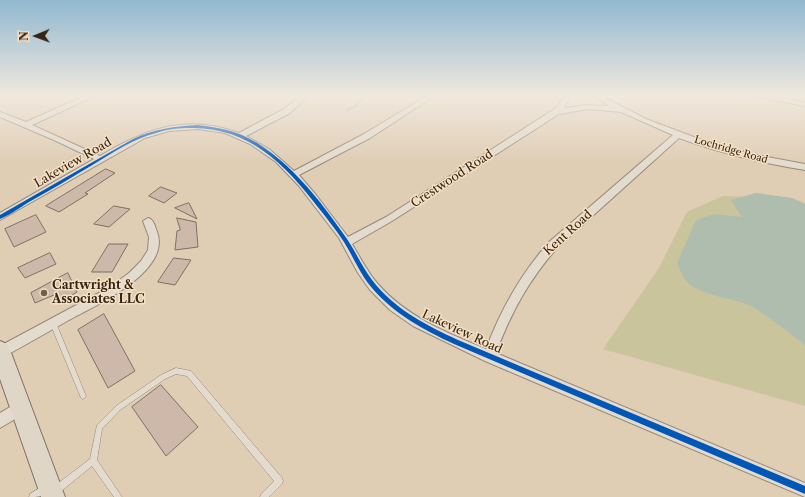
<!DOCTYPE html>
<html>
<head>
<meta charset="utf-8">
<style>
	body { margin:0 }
	#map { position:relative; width:805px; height:497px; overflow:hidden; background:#dfcdb4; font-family:"Libre Caslon Text",serif }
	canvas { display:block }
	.north { position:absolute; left:16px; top:16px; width:40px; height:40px; -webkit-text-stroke:3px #f6e0c3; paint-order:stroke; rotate:269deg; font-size:11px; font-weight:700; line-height:16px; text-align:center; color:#362517 }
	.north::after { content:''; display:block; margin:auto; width:14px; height:18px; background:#362517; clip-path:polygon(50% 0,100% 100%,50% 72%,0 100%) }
</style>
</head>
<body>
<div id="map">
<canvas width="805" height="497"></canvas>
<div class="north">N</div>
</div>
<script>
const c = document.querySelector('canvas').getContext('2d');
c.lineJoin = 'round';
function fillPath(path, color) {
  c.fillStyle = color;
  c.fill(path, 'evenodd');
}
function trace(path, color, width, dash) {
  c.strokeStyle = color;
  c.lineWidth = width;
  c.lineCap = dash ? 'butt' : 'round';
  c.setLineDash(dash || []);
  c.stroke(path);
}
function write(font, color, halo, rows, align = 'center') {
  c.font = font + ' "Libre Caslon Text",serif';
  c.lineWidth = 3;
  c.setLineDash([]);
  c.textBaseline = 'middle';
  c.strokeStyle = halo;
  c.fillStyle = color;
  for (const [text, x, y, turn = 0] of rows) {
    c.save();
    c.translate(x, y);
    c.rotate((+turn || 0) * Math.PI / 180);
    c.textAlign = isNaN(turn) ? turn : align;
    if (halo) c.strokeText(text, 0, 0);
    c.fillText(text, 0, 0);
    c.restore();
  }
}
const green = new Path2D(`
	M723,196L792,198L805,203V406L603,349L659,268L687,212Z`);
const water = new Path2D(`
	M756,193L792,198L805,204V345C788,332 771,318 753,307C732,296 704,298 687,282C683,278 680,269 677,263L696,220L714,214L742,217L731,200Z`);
const stream = new Path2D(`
	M347,110L354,107L367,95`);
const building = new Path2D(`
	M106,169L115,173L85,193L88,194L59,212L46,206Z
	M161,187L177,193L164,203L149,196Z
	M189,203L197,219L175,208Z
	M114,206L130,209L109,227L94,224Z
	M36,215L46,232L14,247L5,229Z
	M177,218L196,222L198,247L175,250L177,231L180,230Z
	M109,244H128L112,272H92Z
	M50,253L56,264L25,278L18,268Z
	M174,258L191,260L175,285L158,282Z
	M68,273L77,292L59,303L54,295L35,303L31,293Z
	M104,314L135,371L108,388L78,330Z
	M161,385L198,427L166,456L132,407Z`);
const service = new Path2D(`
	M51,321H55L56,323L86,396L85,398L83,399L81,398L50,323Z
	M176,368L191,371L282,478L283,481L282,484L269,497H260L261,494L274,481L187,376L176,374L165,379L120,410L102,429L97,460L122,497H114L92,466L59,493L56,494L53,493L52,490L53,487L90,459L97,425L116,406L161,375Z
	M44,485L47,486L48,489C44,497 37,497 29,497L30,494Z`);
const minor = new Path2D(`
	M87,95H97L32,125L100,156C147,128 185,114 239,133L284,109L301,95H309L290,113L246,136L269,149L294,171L364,134L428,95H436L370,138L299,175L316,195L348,237L386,217L553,110L559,105L563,95H570L564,108L588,105L609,106L591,95H600L646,119L699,139L751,154L805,164V170C762,163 720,153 679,138L557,248C528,281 511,313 496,353L805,483V497L485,361L413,326L390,310L370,290L358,273L339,238L299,186L276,162L250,144L225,133L198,129L169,131L145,138L0,220V213L94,159L54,140L0,117V112L26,122ZM588,109L621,112L673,135L549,242C521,274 501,309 486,349C447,333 405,316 377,283C367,271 360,257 352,244L392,221L559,114Z
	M747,95H765L805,102V106Z
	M148,218C154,219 156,229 158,235C168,273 95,306 69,320C48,332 27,344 5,356L0,357V346L110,287L129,273L141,261L148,250L149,237L143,221Z
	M20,401L25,403L27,408L25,413L0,428V413Z`);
const primary = new Path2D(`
	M0,341L7,344L10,350L65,497H41L40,494L0,379Z`);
const cycleway = new Path2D(`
	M198,125C213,127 228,129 242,135C285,154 321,201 347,239C357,254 364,271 376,285C398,311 428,326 458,340L805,486V494L454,344C424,330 394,314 372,288C360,274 354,258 344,242C336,230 326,217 317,206C285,164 248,127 191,128C179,128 167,129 156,133C133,139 114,152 94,164C72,177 51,190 29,202C19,208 10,215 0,219V215L133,139C154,129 175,126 198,125Z`);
const markers = [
	[44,293,4,"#71604e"]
];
const farStreetnames = [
	["Lochridge Road",731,150,16]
];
const streetNames = [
	["Lakeview Road",73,163,-30],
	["Crestwood Road",452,179,-33],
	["Kent Road",568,233,-42],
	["Lakeview Road",462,332,25]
];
const poiNames = [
	["Cartwright &",52,286],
	["Associates LLC",52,300]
];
fillPath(green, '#c9c49b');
fillPath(water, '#afbdae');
trace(stream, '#afbdae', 2.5);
fillPath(building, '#ceb8aa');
trace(building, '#7d7163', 1);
trace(service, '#948879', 1);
trace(minor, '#948879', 2);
trace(primary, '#7d7163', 2);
fillPath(service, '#e4dbcf');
fillPath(minor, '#e4dbcf');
fillPath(primary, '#e0d6c7');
fillPath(cycleway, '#0057b8');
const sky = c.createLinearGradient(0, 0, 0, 165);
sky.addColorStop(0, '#91b8d1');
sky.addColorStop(0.58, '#f1e8dd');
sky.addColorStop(1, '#f1e8dd00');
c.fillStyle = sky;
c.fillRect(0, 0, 805, 165);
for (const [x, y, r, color] of markers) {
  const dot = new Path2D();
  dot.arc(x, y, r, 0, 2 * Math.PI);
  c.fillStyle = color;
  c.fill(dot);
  trace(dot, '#f6e0c3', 1.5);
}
write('10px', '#362517', '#f6e0c3', farStreetnames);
write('12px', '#362517', '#f6e0c3', streetNames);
write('bold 12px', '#362517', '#f6e0c3', poiNames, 'left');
</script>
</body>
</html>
